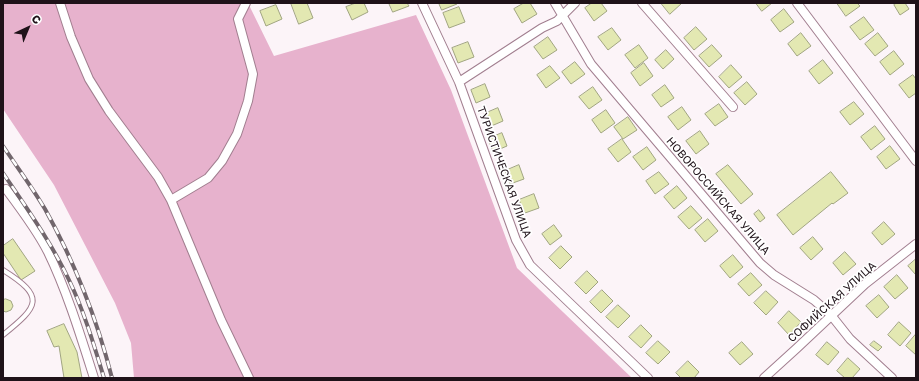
<!DOCTYPE html>
<html>
<head>
<meta charset="utf-8">
<style>
	body { margin:0 }
	#map { position:relative; width:919px; height:381px; overflow:hidden; background:#fcf4f8; font-family:"Golos Text",sans-serif }
	canvas { display:block }
	.frame { position:absolute; inset:0; border:4px solid #1f1219; pointer-events:none }
	.north { position:absolute; left:8px; top:8px; width:40px; height:40px; -webkit-text-stroke:3px #fff; paint-order:stroke; rotate:44deg; font-size:11px; font-weight:700; line-height:16px; text-align:center; color:#1f1219 }
	.north::after { content:''; display:block; margin:auto; width:14px; height:18px; background:#1f1219; clip-path:polygon(50% 0,100% 100%,50% 72%,0 100%) }
</style>
</head>
<body>
<div id="map">
<canvas width="919" height="381"></canvas>
<div class="frame"></div>
<div class="north">С</div>
</div>
<script>
const c = document.querySelector('canvas').getContext('2d');
c.lineJoin = 'round';
function fillPath(path, color) {
  c.fillStyle = color;
  c.fill(path, 'evenodd');
}
function trace(path, color, width, dash) {
  c.strokeStyle = color;
  c.lineWidth = width;
  c.lineCap = dash ? 'butt' : 'round';
  c.setLineDash(dash || []);
  c.stroke(path);
}
function write(font, color, halo, rows, align = 'center') {
  c.font = font + ' "Golos Text",sans-serif';
  c.lineWidth = 3.5;
  c.setLineDash([]);
  c.textBaseline = 'middle';
  c.strokeStyle = halo;
  c.fillStyle = color;
  for (const [text, x, y, turn = 0] of rows) {
    c.save();
    c.translate(x, y);
    c.rotate((+turn || 0) * Math.PI / 180);
    c.textAlign = isNaN(turn) ? turn : align;
    if (halo) c.strokeText(text, 0, 0);
    c.fillText(text, 0, 0);
    c.restore();
  }
}
const forest = new Path2D(`
	M3,3H248L274,56L416,15L451,90L517,268L632,378H134L131,343L115,303L54,185L3,109Z`);
const building = new Path2D(`
	M291,3H307L313,18L299,24Z
	M356,3H364L368,12L352,20L346,7Z
	M389,3H407L409,6L393,12Z
	M439,3H457V4L442,10Z
	M524,3H530L537,14L522,23L514,9Z
	M592,3H601L607,11L594,21L585,8Z
	M661,3H682L670,14Z
	M756,3H772L762,11Z
	M837,3H857L860,6L846,16Z
	M897,3H905L909,9L900,15L894,5Z
	M276,5L282,19L266,26L260,11Z
	M459,7L465,22L449,28L443,13Z
	M784,9L794,22L780,32L771,20Z
	M864,17L874,30L860,40L850,27Z
	M696,27L707,39L694,50L684,38Z
	M612,28L621,40L608,50L598,37Z
	M801,33L811,46L797,56L788,44Z
	M878,33L888,46L875,56L865,44Z
	M548,37L557,50L543,59L534,47Z
	M468,42L474,57L458,63L452,48Z
	M639,45L648,58L635,68L625,55Z
	M712,45L722,56L709,67L699,56Z
	M666,50L674,59L663,69L655,60Z
	M894,51L904,64L890,75L880,62Z
	M823,60L833,73L819,84L809,71Z
	M575,62L585,74L571,84L562,72Z
	M644,63L653,76L640,86L631,73Z
	M731,65L742,77L729,88L719,77Z
	M550,66L560,78L546,88L537,75Z
	M913,75L916,79V93L909,98L899,85Z
	M747,82L757,94L745,105L734,93Z
	M485,84L490,97L476,103L471,90Z
	M665,85L674,98L661,107L652,95Z
	M593,87L602,100L589,109L579,97Z
	M854,102L864,114L850,125L840,112Z
	M719,104L728,117L715,126L705,114Z
	M682,107L691,120L678,130L668,117Z
	M498,108L503,121L489,127L484,114Z
	M606,110L615,123L601,133L592,120Z
	M628,117L637,130L623,139L614,127Z
	M875,126L885,139L871,150L861,137Z
	M700,131L709,144L696,154L686,141Z
	M502,133L507,146L493,152L488,139Z
	M622,139L631,152L618,162L608,149Z
	M890,146L900,159L886,169L877,157Z
	M647,147L656,160L643,170L633,157Z
	M519,165L524,179L510,184L505,171Z
	M728,165L753,194L741,204L716,174Z
	M659,172L669,184L655,194L646,181Z
	M831,172L848,193L833,204L832,203L793,235L777,215Z
	M677,186L687,198L674,209L664,197Z
	M534,194L539,208L525,213L519,200Z
	M691,206L702,218L689,229L678,217Z
	M759,210L765,218L760,222L754,214Z
	M708,219L718,231L705,242L695,230Z
	M884,222L895,234L882,245L872,233Z
	M554,225L562,236L550,245L542,234Z
	M813,237L823,249L811,260L800,248Z
	M13,239L35,271L21,280L3,253V246Z
	M561,246L572,257L560,269L549,258Z
	M845,252L856,264L843,275L833,263Z
	M733,255L743,267L730,278L720,266Z
	M916,259V275L908,266Z
	M587,271L598,282L586,294L575,283Z
	M751,273L762,285L749,296L738,284Z
	M897,275L908,288L895,299L884,287Z
	M602,290L613,301L601,313L590,302Z
	M766,291L778,302L766,315L754,303Z
	M879,295L889,307L877,318L866,306Z
	M6,299L11,301L13,306L11,310L6,312L3,311V300Z
	M618,305L630,316L618,328L606,317Z
	M789,311L801,322L789,335L778,323Z
	M899,322L911,333L900,346L888,335Z
	M64,324L77,352L82,378H64L59,346L54,347L47,331Z
	M641,325L652,336L641,348L629,337Z
	M916,334V355L906,346Z
	M658,341L670,352L658,364L646,353Z
	M874,341L882,347L878,351L870,345Z
	M742,342L753,354L740,365L729,353Z
	M827,342L839,352L828,365L816,355Z
	M848,358L860,369L852,378H845L837,371Z
	M688,361L699,372L694,378H681L676,373Z`);
const service = new Path2D(`
	M3,270C46,297 39,306 3,335`);
const minor = new Path2D(`
	M60,3L71,37L89,79L109,111L158,177L171,200L221,320L249,378
	M422,3L459,82L516,240L530,265L648,378
	M555,3L591,64L760,263L774,275L814,300L831,315L850,339L892,378
	M642,3L733,107
	M797,3L916,161
	M459,82L542,28L557,21L575,3
	M6,189C21,209 37,230 48,252C67,291 81,337 94,378
	M171,200L208,178L222,161L237,134L248,101L253,74L238,19L246,3
	M764,378L797,348L865,284L916,244`);
const rail = new Path2D(`
	M3,146C17,167 32,187 45,209C75,263 97,319 112,378
	M3,173C26,207 51,242 69,280C84,311 94,345 104,378`);
const streetNames = [
	["ТУРИСТИЧЕСКАЯ УЛИЦА",504,172,70],
	["НОВОРОССИЙСКАЯ УЛИЦА",718,196,49],
	["СОФИЙСКАЯ УЛИЦА",832,302,-42]
];
fillPath(forest, '#e7b2cd');
fillPath(building, '#e3e8b2');
trace(building, '#a1a581', 1);
trace(service, '#a17e8f', 6);
trace(minor, '#a17e8f', 10);
trace(service, '#fff', 4);
trace(minor, '#fff', 8);
trace(rail, '#71666c', 4);
trace(rail, '#fff', 2.5, [8]);
write('11px', '#1f1219', '#fff', streetNames);
</script>
</body>
</html>
